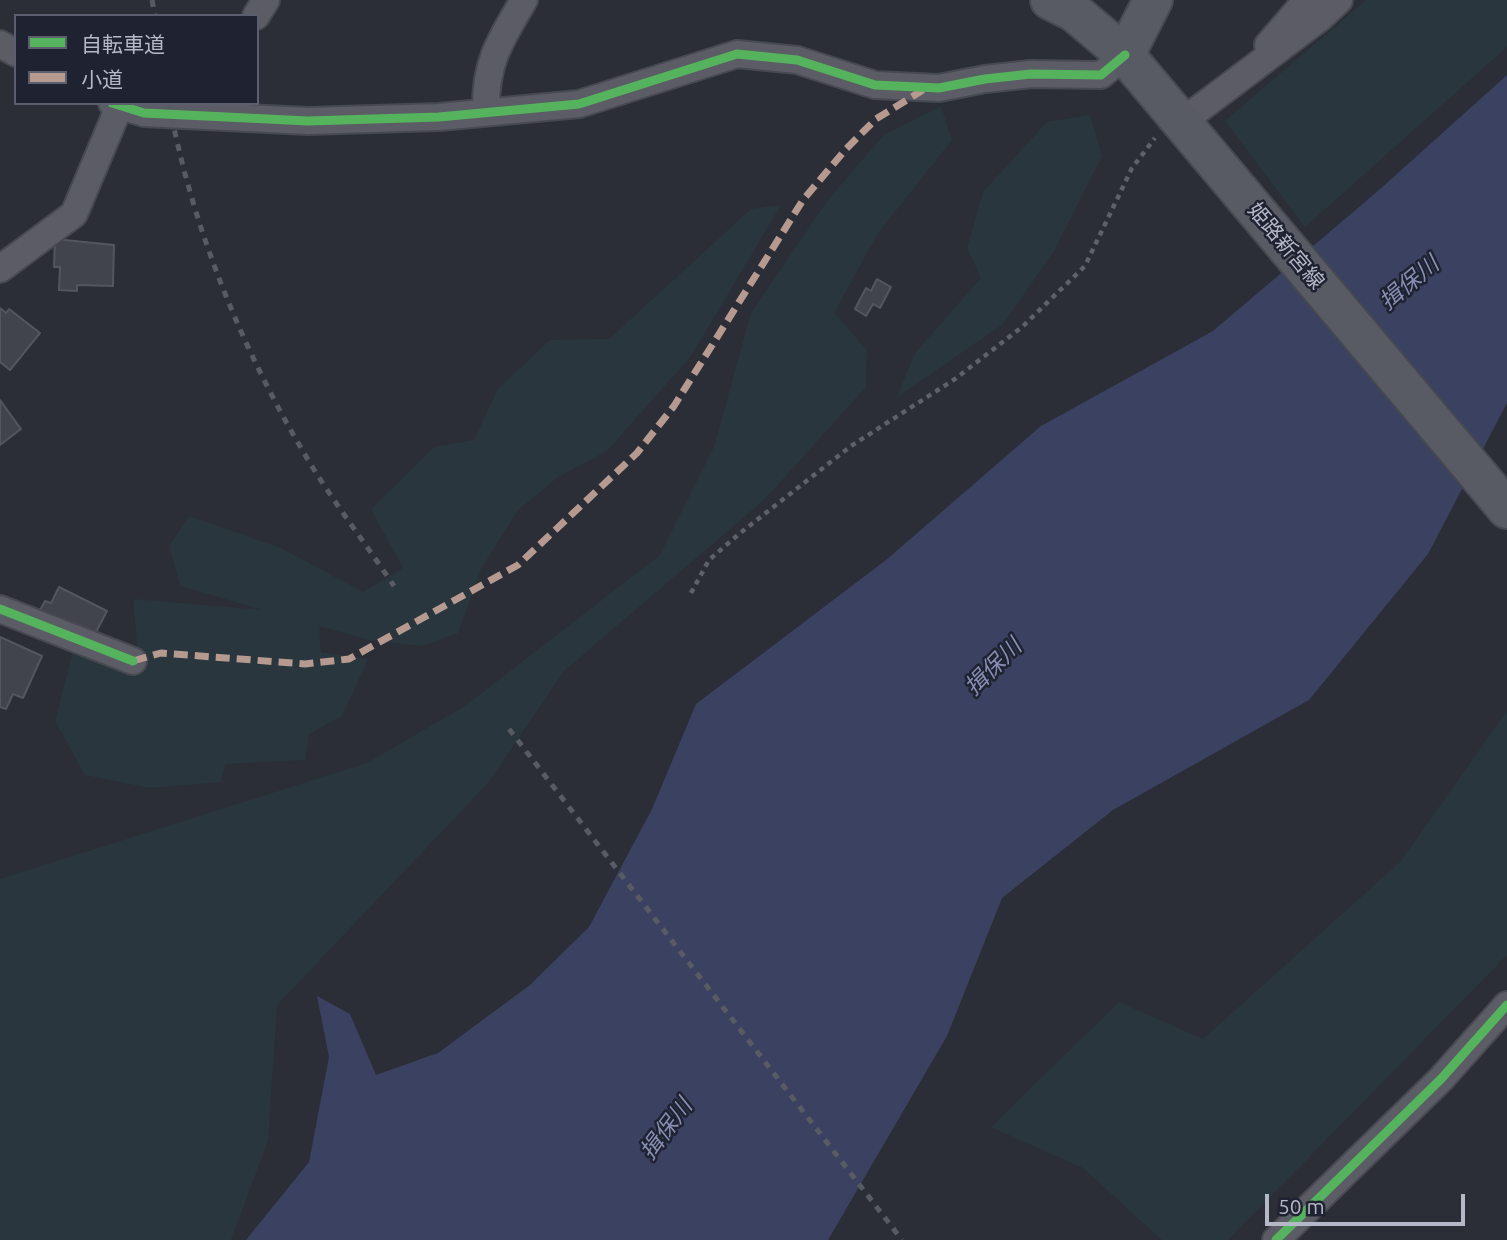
<!DOCTYPE html>
<html>
<head>
<meta charset="utf-8">
<style>
	body { margin:0 }
	#map { position:relative; width:1507px; height:1240px; overflow:hidden; background:#2b2e37; font-family:Ubuntu,"Noto Sans JP",sans-serif }
	canvas { display:block }
	.legend { position:absolute; left:14px; top:14px; width:245px; height:91px; box-sizing:border-box; background:#1f2231; border:2px solid #5b5e6d; margin:0; padding:9px 12px; list-style:none; font-size:21px; color:#b5b8c7 }
	.legend li { display:flex; align-items:center; gap:14px; height:35px }
	.legend b { width:35px; border:2px solid #5b5e6d }
	.scale { position:absolute; left:1265px; top:1194px; width:200px; height:32px; box-sizing:border-box; border:4px solid #b5b8c7; border-top:0; padding-left:9px; font-size:21px; line-height:24px; white-space:nowrap; color:#b5b8c7; -webkit-text-stroke:5px #1f2231; paint-order:stroke }
</style>
</head>
<body>
<div id="map">
<canvas width="1507" height="1240"></canvas>
<ul class="legend">
<li><b style="height:9px;background:#56b35d"></b>自転車道</li>
<li><b style="height:9px;background:#b69a8f"></b>小道</li>
</ul>
<div class="scale">50 m</div>
</div>
<script>
const c = document.querySelector('canvas').getContext('2d');
c.lineJoin = 'round';
function fillPath(path, color) {
  c.fillStyle = color;
  c.fill(path, 'evenodd');
}
function trace(path, color, width, dash) {
  c.strokeStyle = color;
  c.lineWidth = width;
  c.lineCap = dash ? 'butt' : 'round';
  c.setLineDash(dash || []);
  c.stroke(path);
}
function write(font, color, halo, rows, align = 'center') {
  c.font = font + ' Ubuntu,"Noto Sans JP",sans-serif';
  c.lineWidth = 5;
  c.setLineDash([]);
  c.textBaseline = 'middle';
  c.strokeStyle = halo;
  c.fillStyle = color;
  for (const [text, x, y, turn = 0] of rows) {
    c.save();
    c.translate(x, y);
    c.rotate((+turn || 0) * Math.PI / 180);
    c.textAlign = isNaN(turn) ? turn : align;
    if (halo) c.strokeText(text, 0, 0);
    c.fillText(text, 0, 0);
    c.restore();
  }
}
const green = new Path2D(`
	M1366,0H1507V47L1305,227L1225,121Z
	M941,106L952,140L878,233L834,313L867,350L866,387L765,499L564,671L488,783L277,1005L268,1141L231,1240H0V879L367,763L465,706L660,555L714,447L751,313L828,200L884,135Z
	M1090,115L1102,156L1054,251L1003,324L896,398L915,353L981,278L967,248L983,192L1047,122Z
	M781,205L691,356L607,451L558,477L518,510L481,569L458,633L422,646L370,640L319,626L321,652L368,659L342,716L309,734L305,760L225,764L221,782L150,788L85,775L55,721L73,652L140,674L133,599L263,610L180,586L169,546L189,516L281,548L363,592L403,568L371,509L434,447L474,440L498,389L550,340L609,339L751,209Z
	M1507,711V955L1228,1240H1162L1083,1168L991,1127L1119,1002L1203,1039L1400,862Z`);
const water = new Path2D(`
	M1507,75V403L1428,554L1309,700L1113,810L1002,898L947,1036L828,1240H246L309,1162L329,1057L317,996L350,1014L376,1075L438,1053L530,985L589,927L652,809L696,704L886,560L1041,426L1213,331L1379,190Z`);
const building = new Path2D(`
	M55,239L114,245L113,286L77,285V291L59,290L60,267H54Z
	M877,279L891,287L880,308L873,304L866,316L855,309L866,288L871,291Z
	M0,308L6,313L9,309L40,333L10,370L0,362Z
	M0,400L21,429L0,445Z
	M59,587L107,611L92,640L40,610L45,601L51,603Z
	M0,637L42,656L23,698L13,694L6,709L0,707Z`);
const path = new Path2D(`
	M691,593L709,560L739,534L851,446L955,379L1022,327L1085,266L1132,168L1155,138`);
const minor = new Path2D(`
	M256,16L266,0
	M0,44L16,53
	M1268,45L1307,0
	M112,103L144,113L308,121L439,117L579,104L737,54L797,60L875,85L939,88L985,79L1031,74L1101,75L1125,55
	M486,111C485,62 500,41 524,0
	M1183,121L1321,17L1339,0
	M0,269L74,214L119,107
	M0,609L133,661
	M1276,1240L1441,1079L1507,1005`);
const secondary = new Path2D(`
	M1050,0L1074,12L1125,55L1507,509
	M1125,55L1153,0`);
const rail = new Path2D(`
	M152,0L155,16
	M169,103C193,232 245,357 313,468C338,508 368,547 394,586
	M509,729L902,1240`);
const quiet = new Path2D(`
	M133,661L161,653L305,664L349,659L518,565L637,453L674,406L803,200L846,149L876,119L923,90`);
const cycleway = new Path2D(`
	M112,103L144,113L308,121L439,117L579,104L737,54L797,60L875,85L939,88L985,79L1031,74L1101,75L1125,55
	M0,609L133,661
	M1276,1240L1441,1079L1507,1005`);
const streetNames = [
	["姫路新宮線",1286,246,50]
];
const waterNames = [
	["揖保川",1409,283,-40],
	["揖保川",993,667,-45],
	["揖保川",666,1129,-53]
];
fillPath(green, '#29363d');
fillPath(water, '#3b4160');
fillPath(building, '#42444d');
trace(building, '#53555f', 2);
trace(minor, '#474950', 30);
trace(secondary, '#474950', 42);
trace(path, '#5e6168', 4.5, [5, 5]);
trace(minor, '#5b5c65', 26);
trace(secondary, '#595b64', 38);
trace(rail, '#595b63', 5, [7, 7]);
trace(quiet, '#b69a8f', 7, [14, 7]);
trace(cycleway, '#56b35d', 9);
write('21px', '#b5b8c7', '#1f2231', streetNames);
write('italic 23px', '#868eb2', '#1f2231', waterNames);
</script>
</body>
</html>
